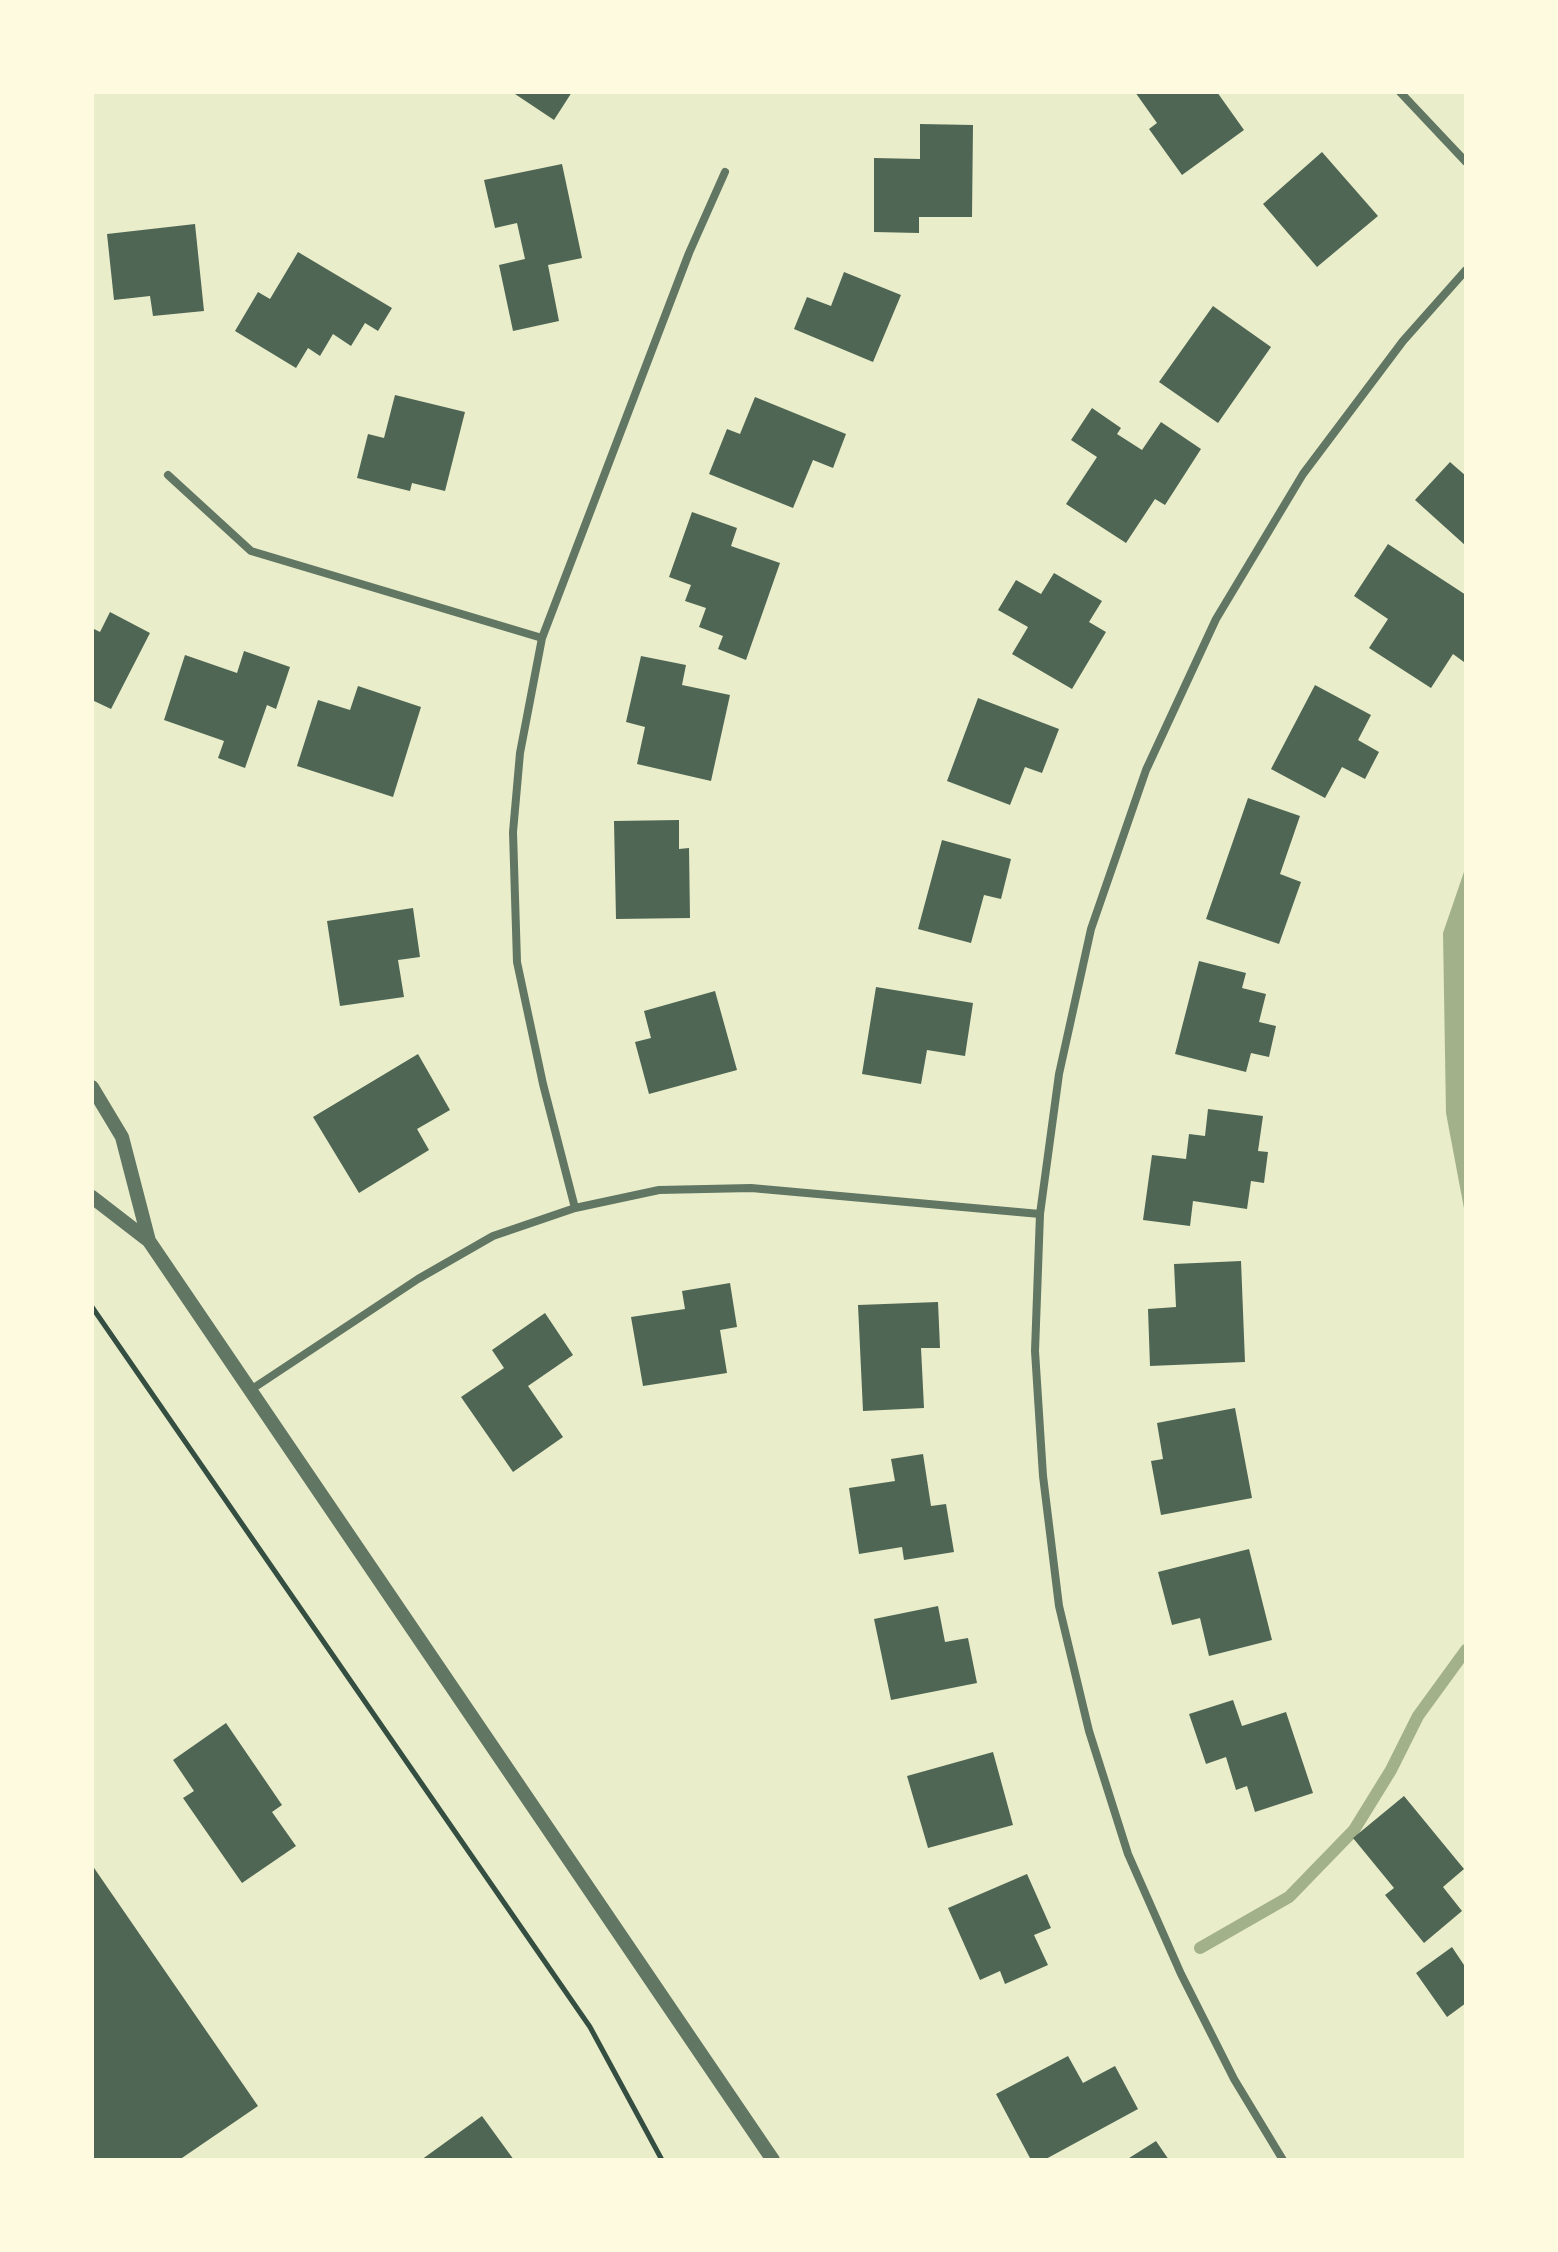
<!DOCTYPE html>
<html>
<head>
<meta charset="utf-8">
<style>
	body { margin:0 }
	#map { position:relative; width:1558px; height:2252px; overflow:hidden; background:#e9edc9; font-family:Mulish,sans-serif }
	canvas { display:block }
	.frame { position:absolute; inset:0; border:94px solid #fefae0; pointer-events:none }
</style>
</head>
<body>
<div id="map">
<canvas width="1558" height="2252"></canvas>
<div class="frame"></div>
</div>
<script>
const c = document.querySelector('canvas').getContext('2d');
c.lineJoin = 'round';
function fillPath(path, color) {
  c.fillStyle = color;
  c.fill(path, 'evenodd');
}
function trace(path, color, width, dash) {
  c.strokeStyle = color;
  c.lineWidth = width;
  c.lineCap = dash ? 'butt' : 'round';
  c.setLineDash(dash || []);
  c.stroke(path);
}
const water = new Path2D(`
	M1466,866V1219L1446,1113L1443,933Z`);
const stream = new Path2D(`
	M1200,1948L1289,1897L1354,1830L1391,1770L1418,1716L1466,1650`);
const building = new Path2D(`
	M512,92H572L554,120Z
	M1135,92H1217L1244,130L1182,175L1149,129L1157,123Z
	M920,124L973,125L972,217H919V233L874,232V158L920,159Z
	M1322,152L1378,216L1317,267L1263,204Z
	M562,164L582,258L548,265L559,321L513,331L499,265L525,259L517,223L495,228L484,180Z
	M195,224L204,311L153,316L150,296L114,300L107,234Z
	M298,252L392,308L378,331L365,323L351,346L333,334L320,356L308,348L296,368L235,331L258,292L270,299Z
	M844,272L901,295L873,362L794,329L807,297L831,306Z
	M1213,306L1271,347L1218,423L1159,382Z
	M395,395L465,412L445,491L412,483L410,491L357,478L368,434L384,438Z
	M755,397L846,434L833,468L813,460L793,508L709,474L727,429L740,434Z
	M1092,408L1121,428L1117,434L1142,450L1161,422L1201,449L1165,505L1155,499L1126,543L1066,504L1097,457L1071,440Z
	M1450,462L1466,476V546L1415,500Z
	M692,512L737,528L731,546L780,563L746,660L718,649L723,636L699,627L706,608L685,601L691,585L669,577Z
	M1388,544L1466,595V659L1464,662L1453,654L1431,688L1369,648L1388,619L1354,596Z
	M1054,573L1102,601L1089,622L1106,632L1072,689L1012,654L1028,627L998,610L1016,580L1041,594Z
	M110,612L150,633L111,709L92,700V628L100,632Z
	M244,651L290,667L276,709L267,705L245,768L218,758L224,741L164,720L185,655L237,673Z
	M641,656L686,665L682,685L730,695L711,781L637,764L645,727L626,722Z
	M1315,685L1371,715L1358,740L1379,752L1365,779L1342,767L1325,798L1271,769Z
	M358,686L421,707L393,797L297,766L318,700L350,710Z
	M978,698L1059,729L1042,773L1025,767L1010,805L947,781Z
	M1248,798L1300,816L1280,874L1301,882L1279,944L1206,919Z
	M679,820V849L689,848L690,918L616,919L614,821Z
	M942,840L1011,859L1001,899L984,895L971,943L918,929Z
	M413,908L420,957L398,960L404,997L340,1006L327,921Z
	M1199,961L1246,973L1242,988L1266,994L1259,1022L1276,1026L1269,1057L1251,1053L1246,1072L1175,1054Z
	M876,987L973,1003L965,1056L927,1050L921,1084L862,1074Z
	M715,991L737,1070L649,1094L635,1042L651,1038L644,1011Z
	M418,1054L450,1110L417,1129L429,1150L359,1193L313,1117Z
	M1208,1109L1263,1116L1258,1151L1268,1152L1264,1183L1251,1181L1247,1209L1193,1201L1190,1226L1143,1220L1152,1155L1186,1159L1189,1134L1205,1136Z
	M1241,1261L1245,1362L1150,1366L1148,1309L1176,1307L1174,1264Z
	M730,1283L737,1327L720,1330L727,1373L643,1386L631,1317L685,1309L682,1291Z
	M938,1302L940,1348H921L924,1408L863,1411L858,1305Z
	M545,1313L573,1355L528,1386L563,1437L513,1472L461,1397L504,1368L492,1350Z
	M1235,1408L1252,1498L1161,1515L1151,1461L1163,1459L1157,1423Z
	M923,1454L931,1506L946,1504L954,1552L904,1560L902,1547L859,1554L849,1488L895,1481L891,1459Z
	M1249,1549L1272,1640L1209,1656L1200,1618L1172,1625L1158,1572Z
	M938,1606L945,1642L968,1638L977,1683L891,1700L874,1619Z
	M1233,1700L1242,1726L1286,1712L1313,1793L1255,1812L1247,1786L1236,1790L1226,1757L1206,1764L1189,1714Z
	M226,1723L282,1805L272,1812L296,1846L242,1883L183,1798L194,1791L173,1760Z
	M993,1752L1013,1825L928,1848L907,1776Z
	M1404,1796L1464,1869L1443,1887L1462,1911L1424,1943L1385,1895L1394,1888L1353,1838Z
	M92,1865L258,2106L179,2160H92Z
	M1027,1874L1051,1928L1034,1935L1048,1965L1005,1984L1000,1971L980,1980L948,1908Z
	M1452,1947L1466,1968V2003L1447,2017L1416,1973Z
	M1068,2056L1083,2083L1115,2066L1138,2109L1044,2160H1031L996,2094Z
	M482,2116L514,2160H421Z
	M1156,2141L1169,2160H1126Z`);
const path = new Path2D(`
	M92,1307L590,2027L662,2160`);
const minor = new Path2D(`
	M1400,92L1466,162
	M168,475L251,551L542,638
	M575,1208L543,1084L517,962L513,832L520,753L542,638L689,253L725,172
	M249,1391L418,1279L493,1236L575,1208L659,1190L751,1188L1040,1214
	M1283,2160L1234,2079L1181,1974L1128,1854L1089,1731L1059,1606L1043,1476L1035,1351L1040,1214L1059,1074L1091,929L1146,770L1216,619L1303,474L1403,341L1466,270`);
const tertiary = new Path2D(`
	M92,1087L122,1137L149,1241
	M92,1197L149,1241L773,2160`);
fillPath(water, '#a3b18a');
trace(stream, '#a3b18a', 12);
fillPath(building, '#4f6655');
trace(path, '#344e41', 5);
trace(minor, '#617663', 8);
trace(tertiary, '#617663', 14);
</script>
</body>
</html>
